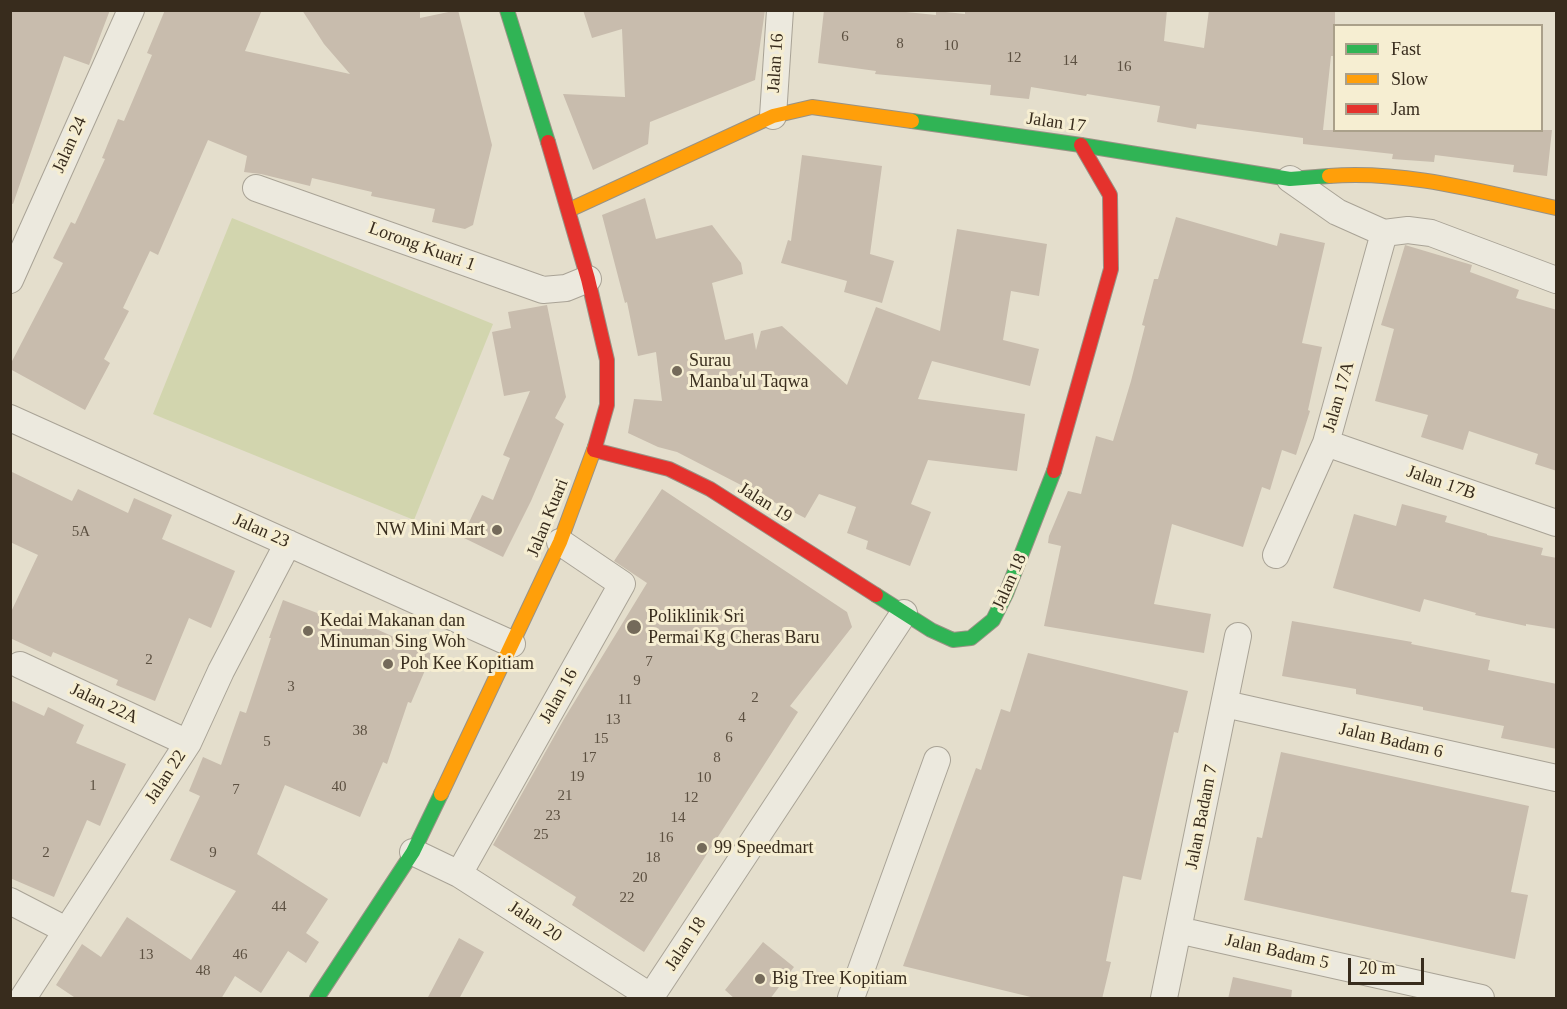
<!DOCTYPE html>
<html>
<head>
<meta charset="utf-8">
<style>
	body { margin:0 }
	#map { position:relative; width:1567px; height:1009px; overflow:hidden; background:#e4decc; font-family:"Times New Roman",serif }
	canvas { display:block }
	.frame { position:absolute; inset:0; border:12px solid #382c1d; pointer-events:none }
	.legend { position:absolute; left:1333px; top:24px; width:210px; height:108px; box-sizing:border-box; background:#f6eed2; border:2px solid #aaa08a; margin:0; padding:8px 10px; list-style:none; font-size:18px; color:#382c1d }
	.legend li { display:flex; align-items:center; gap:12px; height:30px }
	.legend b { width:30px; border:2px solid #aaa08a }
	.scale { position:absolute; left:1348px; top:958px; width:76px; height:27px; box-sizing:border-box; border:3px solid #382c1d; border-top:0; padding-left:8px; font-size:18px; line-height:21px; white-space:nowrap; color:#382c1d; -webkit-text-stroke:4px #f6eed2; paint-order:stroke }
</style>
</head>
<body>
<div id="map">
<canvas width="1567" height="1009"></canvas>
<div class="frame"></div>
<ul class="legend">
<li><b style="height:8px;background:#30b455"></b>Fast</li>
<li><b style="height:8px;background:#ff9f0a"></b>Slow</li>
<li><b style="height:8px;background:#e5322d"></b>Jam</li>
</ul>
<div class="scale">20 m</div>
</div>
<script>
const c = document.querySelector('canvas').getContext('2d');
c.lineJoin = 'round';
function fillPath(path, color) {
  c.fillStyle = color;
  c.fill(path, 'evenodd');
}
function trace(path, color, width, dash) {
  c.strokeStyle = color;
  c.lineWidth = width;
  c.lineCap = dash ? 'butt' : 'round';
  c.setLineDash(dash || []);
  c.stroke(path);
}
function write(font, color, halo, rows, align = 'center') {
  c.font = font + ' "Times New Roman",serif';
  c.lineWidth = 6;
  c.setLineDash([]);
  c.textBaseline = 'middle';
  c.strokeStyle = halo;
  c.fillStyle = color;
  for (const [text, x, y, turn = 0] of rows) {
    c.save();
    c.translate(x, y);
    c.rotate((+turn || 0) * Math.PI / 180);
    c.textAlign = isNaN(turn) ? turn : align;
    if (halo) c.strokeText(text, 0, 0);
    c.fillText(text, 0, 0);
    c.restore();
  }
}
const green = new Path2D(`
	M232,218L493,324L414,520L153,414Z`);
const building = new Path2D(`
	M10,10H110L89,65L64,56L13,204L10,203Z
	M165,10H262L245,51L350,74L324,44L302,10H420V18L458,10L492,145L473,225L465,229L432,222L435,209L371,196L372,192L312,178L310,186L261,174L244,172L247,156L208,140L158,255L150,251L123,308L129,311L104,359L110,363L85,410L10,369V365L63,263L53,258L71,222L75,224L105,159L102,158L118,119L124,121L152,55L147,53Z
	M583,10H765L755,80L650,122L648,144L593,170L563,94L625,97L622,29L592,38Z
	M824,10H886L936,15V11L965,14V10H1167L1164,41L1204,48L1209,10H1335V56H1331L1323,130H1552L1547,176L1513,172L1514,165L1435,155L1434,162L1392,159L1393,154L1303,144V138L1197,124L1196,129L1157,122L1160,106L1087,94L1086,96L1031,87L1029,99L990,95L991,85L875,74L876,71L818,63Z
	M802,155L882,166L870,254L894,261L882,303L844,292L847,281L781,263L788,240L791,241Z
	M645,198L656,239L712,225L741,263L743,274L712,283L725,340L753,333L756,350L761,331L782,326L847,385L876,307L940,331L957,229L1047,244L1039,296L1011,291L1003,340L1039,349L1030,386L932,361L918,399L1025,414L1017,471L928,460L911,504L931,512L910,566L866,549L868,541L847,533L856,507L819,494L805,518L677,452L658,447L628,433L634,399L662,401L656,352L638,356L627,302L625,303L602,215Z
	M1176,217L1277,246L1280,233L1325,243L1302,343L1322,347L1308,410L1310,411L1296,455L1282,450L1270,490L1262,487L1243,547L1172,524L1154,604L1211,614L1204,653L1044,626L1061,546L1048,543L1049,536L1068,491L1081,494L1096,436L1113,441L1131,381L1145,326L1142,325L1154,279H1158Z
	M1405,245L1472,265L1470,272L1519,290L1516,298L1557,310V471L1535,464L1538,454L1469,431L1463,450L1421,437L1428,415L1375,401L1394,329L1381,325Z
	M547,305L566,397L555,418L564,424L531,501L503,557L462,537L482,495L493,500L510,458L503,455L530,391L504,396L492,332L511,328L508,312Z
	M10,471L72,501L78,489L128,513L134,498L172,515L162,539L235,571L211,628L189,618L155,701L116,685L118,680L53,652L51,657L10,638V614L38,555L10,542Z
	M662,489L847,612L852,627L790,706L798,712L644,952L572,905L576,897L493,845L564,719L647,583L614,561Z
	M1402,504L1447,516L1445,522L1487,534V535L1543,548L1541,555L1557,558V629L1526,624V626L1475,615L1476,613L1424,599L1420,612L1333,588L1354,514L1396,526Z
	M283,600L362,630L365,624L432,654L411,703L408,702L387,764L383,762L360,817L285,785L257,854L328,899L306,933L319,942L306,963L288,951L261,993L235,976L221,999H77L56,985L82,944L101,957L127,917L191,960L236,891L170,860L200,796L189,791L203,757L221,765L240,711L246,713L271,638H269Z
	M1292,621L1412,642L1411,644L1490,660L1488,670L1557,684V749L1501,738L1504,726L1423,710V707L1356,694V689L1282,676Z
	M1028,653L1188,691L1178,733L1174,732L1141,880L1123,876L1106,961L1111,962L1102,999H1039L903,966L976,768L981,770L1001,709L1010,712Z
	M10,700L44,716L48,707L84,725L76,743L126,764L100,826L87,820L54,897L10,878Z
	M1281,752L1529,806L1511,892L1528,895L1515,959L1244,900L1257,837L1262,838Z
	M459,938L484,952L459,999H427Z
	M763,942L794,967L770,999H735L725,990Z
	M1233,977L1292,990L1291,999H1228Z`);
const street = new Path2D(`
	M773,116L780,10
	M1290,179L1337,212L1384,233L1408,230L1431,233L1556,280
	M256,188L543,290L566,288L588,279
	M10,280L131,10
	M10,418L512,644
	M1326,443L1556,523
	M1276,555L1326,443L1384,233
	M20,665L188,743
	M1225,704L1556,778
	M413,852L459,874L653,998
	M459,874L622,584L560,542
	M10,901L66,930
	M1178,930L1481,998
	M23,998L188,743L221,671L288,543
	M650,998L904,613
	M851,998L937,760
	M1164,998L1238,636`);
const fast = new Path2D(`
	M507,10L548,142
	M912,121L1081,145L1290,179L1329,176
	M876,595L931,630L953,640L971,638L993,620L1006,594L1054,471
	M317,998L413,852L441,794`);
const slow = new Path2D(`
	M1329,176C1406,170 1482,192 1556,208
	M569,210L773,116L812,107L912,121
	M441,794L560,542L595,447`);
const jam = new Path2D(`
	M548,142L588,279L607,360V405L595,447
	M594,450L669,469L710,489L876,595
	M1054,471L1111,269L1110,195L1081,145`);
const markers = [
	[677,371,6,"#746a5a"],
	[497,530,6,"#746a5a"],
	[634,627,8,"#746a5a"],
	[308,631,6,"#746a5a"],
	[388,664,6,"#746a5a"],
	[702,848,6,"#746a5a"],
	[760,979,6,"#746a5a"]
];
const numberNames = [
	["6",845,37],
	["8",900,44],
	["10",951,46],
	["12",1014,58],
	["14",1070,61],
	["16",1124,67],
	["5A",81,532],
	["2",149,660],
	["7",649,662],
	["9",637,681],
	["3",291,687],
	["2",755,698],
	["11",625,700],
	["4",742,718],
	["13",613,720],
	["38",360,731],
	["6",729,738],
	["15",601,739],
	["5",267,742],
	["17",589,758],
	["8",717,758],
	["19",577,777],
	["10",704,778],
	["1",93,786],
	["40",339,787],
	["7",236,790],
	["21",565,796],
	["12",691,798],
	["23",553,816],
	["14",678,818],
	["25",541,835],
	["16",666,838],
	["2",46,853],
	["9",213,853],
	["18",653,858],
	["20",640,878],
	["22",627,898],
	["44",279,907],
	["13",146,955],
	["46",240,955],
	["48",203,971]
];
const streetNames = [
	["Jalan 16",776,63,-86],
	["Jalan 17",1056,123,8],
	["Jalan 24",70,145,-66],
	["Lorong Kuari 1",422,247,20],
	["Jalan 17A",1339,397,-74],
	["Jalan 17B",1441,483,19],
	["Jalan 19",765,503,32],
	["Jalan Kuari",548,518,-68],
	["Jalan 23",261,531,24],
	["Jalan 18",1010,582,-66],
	["Jalan 16",559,696,-61],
	["Jalan 22A",104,704,25],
	["Jalan Badam 6",1391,741,13],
	["Jalan 22",166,777,-57],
	["Jalan Badam 7",1202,817,-79],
	["Jalan 20",535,922,33],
	["Jalan 18",686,944,-57],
	["Jalan Badam 5",1277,952,13]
];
const poiNames = [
	["Surau",689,361],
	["Manba'ul Taqwa",689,382],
	["NW Mini Mart",485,530,"right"],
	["Poliklinik Sri",648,617],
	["Permai Kg Cheras Baru",648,638],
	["Kedai Makanan dan",320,621],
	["Minuman Sing Woh",320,642],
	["Poh Kee Kopitiam",400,664],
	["99 Speedmart",714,848],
	["Big Tree Kopitiam",772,979]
];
fillPath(green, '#d2d5ae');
fillPath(building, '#c8bcad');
trace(street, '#a9a396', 28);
trace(fast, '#999285', 16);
trace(slow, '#999285', 16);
trace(jam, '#999285', 16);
trace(street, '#ece9de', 26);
trace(fast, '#30b455', 14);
trace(slow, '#ff9f0a', 14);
trace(jam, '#e5322d', 14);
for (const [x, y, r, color] of markers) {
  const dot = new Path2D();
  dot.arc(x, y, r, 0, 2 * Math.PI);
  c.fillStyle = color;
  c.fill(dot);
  trace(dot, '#f6eed2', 2);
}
write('15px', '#5c5041', null, numberNames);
write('18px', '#382c1d', '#f6eed2', streetNames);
write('18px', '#382c1d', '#f6eed2', poiNames, 'left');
</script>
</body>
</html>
